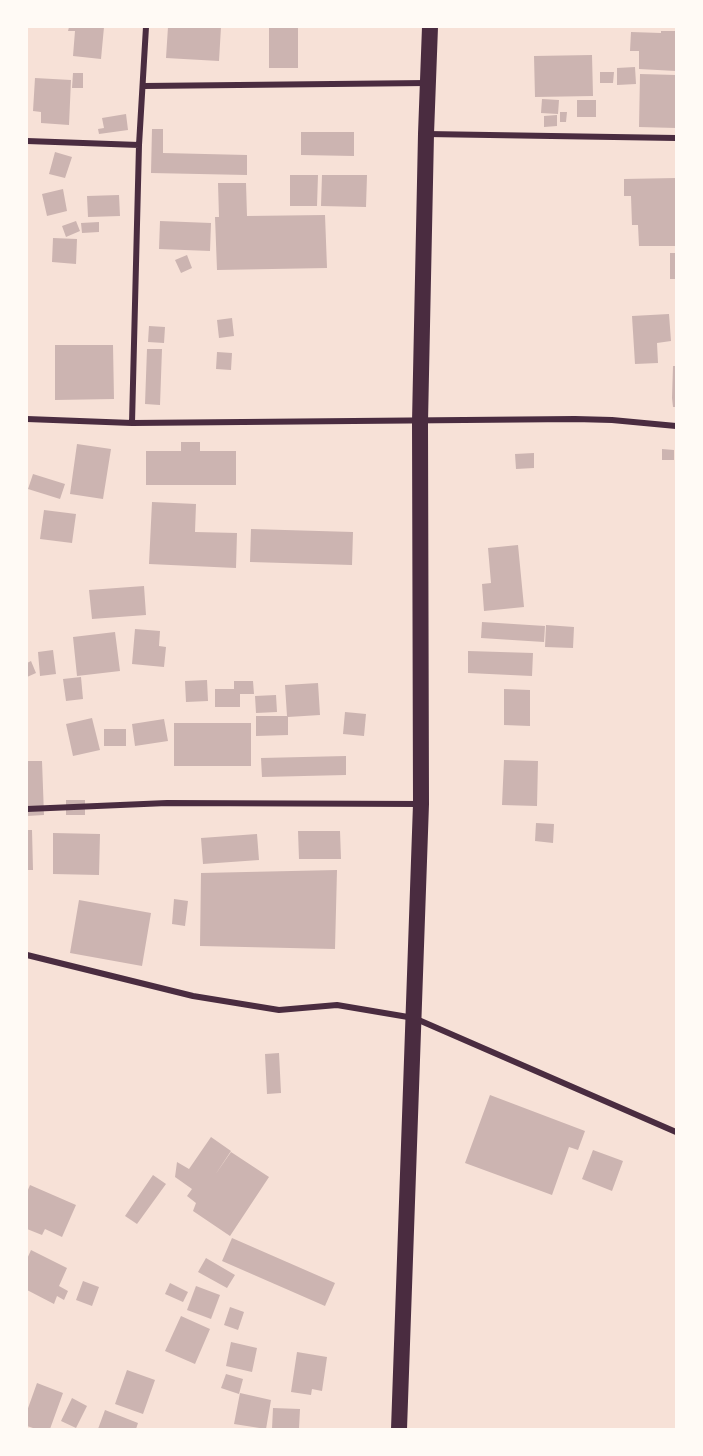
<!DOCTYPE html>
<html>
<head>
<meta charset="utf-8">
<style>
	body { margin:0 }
	#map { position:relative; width:703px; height:1456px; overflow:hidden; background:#f7e1d7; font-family:"Archivo Narrow",sans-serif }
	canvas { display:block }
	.frame { position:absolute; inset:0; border:28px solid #fffaf5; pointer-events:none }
</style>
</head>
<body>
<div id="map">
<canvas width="703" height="1456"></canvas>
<div class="frame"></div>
</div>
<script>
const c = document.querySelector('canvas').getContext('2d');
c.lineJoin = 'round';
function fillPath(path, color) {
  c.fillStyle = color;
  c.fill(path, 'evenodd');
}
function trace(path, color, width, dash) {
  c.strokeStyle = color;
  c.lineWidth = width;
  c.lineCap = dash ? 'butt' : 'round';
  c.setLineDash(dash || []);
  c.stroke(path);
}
const building = new Path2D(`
	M69,27H104L101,59L73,56L75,31H68Z
	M168,27H221L219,61L166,58Z
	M269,27H298V68H269Z
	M661,31H676V71L639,69V51H630L631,32L661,33Z
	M592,55L593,96L535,97L534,56Z
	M635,67L636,84L617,85V68Z
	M600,72H614L613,83H600Z
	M73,73H83V88H72Z
	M640,74L676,75V128L639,127Z
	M35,78L71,80L69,125L41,123V112L33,111Z
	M542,99L559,100L558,114L541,113Z
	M577,100H596V117H577Z
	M560,112H567L566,122H560Z
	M126,114L128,130L99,134L98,129L104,128L102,118Z
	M557,115V126L544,127V116Z
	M152,129H163V153L247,155V175L151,173Z
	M301,132H354V156L301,155Z
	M55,152L72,157L65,178L49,174Z
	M290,175H318L317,206H290Z
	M322,175H367L366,207L321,206Z
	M676,178V246H639L638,225H632L631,196H624V179Z
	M218,183H246L247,216L325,215L327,268L217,270L215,217H219Z
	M63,189L67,211L47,216L42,194Z
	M119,195L120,216L88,217L87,196Z
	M76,221L80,231L66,237L62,226Z
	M160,221L211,223L210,251L159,249Z
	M99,222V232L82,233L81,223Z
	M53,238L77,239L76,264L52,262Z
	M670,253H676V279H670Z
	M187,255L192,268L181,273L175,260Z
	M669,314L671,341L657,343L658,363L635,364L632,316Z
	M232,318L234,336L219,338L217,320Z
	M149,326L165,327L164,343L148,342Z
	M55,345H113L114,399L55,400Z
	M147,349H162L160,405L145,404Z
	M217,352L232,353L231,370L216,369Z
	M673,366H676V407H673L672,398Z
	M181,442H200V451H236V485H146V451H181Z
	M77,444L111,449L103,499L70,494Z
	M662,449L674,450V460H662Z
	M534,453V468L516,469L515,454Z
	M33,474L65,484L60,499L28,489Z
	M152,502L196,504L195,532L237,533L236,568L149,564Z
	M44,510L76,514L72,543L40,539Z
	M251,529L353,532L352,565L250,562Z
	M518,545L524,607L484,611L482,584L491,583L488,548Z
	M144,586L146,615L92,619L89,590Z
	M482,622L545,626L544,642L481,638Z
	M546,625L574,627L573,648L545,647Z
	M135,629L160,631L159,646L166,647L164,667L132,664Z
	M115,632L120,671L77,676L73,637Z
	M53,650L56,674L40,676L38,652Z
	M468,651L533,653L532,676L468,673Z
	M31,661L36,673L27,677V663Z
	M81,677L83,699L66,701L63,679Z
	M207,680L208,701L186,702L185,681Z
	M234,681H253L254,694H240V707H215V689H234Z
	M318,683L320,715L288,717V735L256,736V716H287L285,685Z
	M504,689L530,690V726L504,725Z
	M276,695L277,712L256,713L255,696Z
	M345,712L366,714L364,736L343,734Z
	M92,718L100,750L73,756L66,724Z
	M164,719L168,741L135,746L132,724Z
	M174,723H251V766H174Z
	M104,729H126V746H104Z
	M346,756V775L262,777L261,758Z
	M504,760L538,761L537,806L502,805Z
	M27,761H42L44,815L27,816Z
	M66,800H85V815H66Z
	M536,823L554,824L553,843L535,841Z
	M27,830H32L33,870H27Z
	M298,831H340L341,859H299Z
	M53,833L100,834L99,875L53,874Z
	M257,834L259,860L203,864L201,838Z
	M337,870L335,949L200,946L201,873Z
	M174,899L188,901L185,926L172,924Z
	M79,900L151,913L142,966L70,953Z
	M279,1053L281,1093L267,1094L265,1054Z
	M490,1095L585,1131L578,1150L569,1147L552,1195L465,1163Z
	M211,1137L231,1151L215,1175L231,1152L269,1177L230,1236L193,1211L196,1203L187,1196L192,1189L175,1177L177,1162L189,1169Z
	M593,1150L623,1161L612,1191L582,1179Z
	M153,1175L166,1184L137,1224L125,1216Z
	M30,1185L76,1205L62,1237L45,1229L42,1235L27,1229V1192Z
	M232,1238L335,1283L325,1306L222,1261Z
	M31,1250L67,1268L59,1286L68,1291L64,1300L57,1296L54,1304L27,1290V1259Z
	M206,1258L235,1275L227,1288L198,1272Z
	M83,1281L99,1287L92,1306L76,1300Z
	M170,1283L188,1292L183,1302L165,1294Z
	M196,1286L220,1295L211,1319L187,1310Z
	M230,1307L244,1312L238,1330L224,1325Z
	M181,1316L210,1329L195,1364L165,1351Z
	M231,1342L257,1348L252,1372L226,1366Z
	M297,1352L327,1357L322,1391L312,1389L311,1395L291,1392Z
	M127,1370L155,1380L143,1414L115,1404Z
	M226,1374L243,1379L239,1394L221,1388Z
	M37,1383L63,1393L50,1429H36L27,1426V1411Z
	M240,1393L271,1400L266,1429L234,1424Z
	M72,1398L87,1406L76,1428L61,1421Z
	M273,1408L300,1409L299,1429H272Z
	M105,1410L138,1423L136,1429H98Z`);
const minor = new Path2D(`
	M144,86L427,83
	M427,134L676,138
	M27,141L139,145
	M27,419L132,423L575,419L612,420L676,426
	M132,423L139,145L146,27
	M27,809L167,803L421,804
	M27,955L193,996L279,1010L337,1005L414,1018L676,1132`);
const trunk = new Path2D(`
	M399,1429L421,804L420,422L426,134L430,27`);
fillPath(building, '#ccb4b1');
trace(minor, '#4a2c40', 6);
trace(trunk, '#4a2c40', 16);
</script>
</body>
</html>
